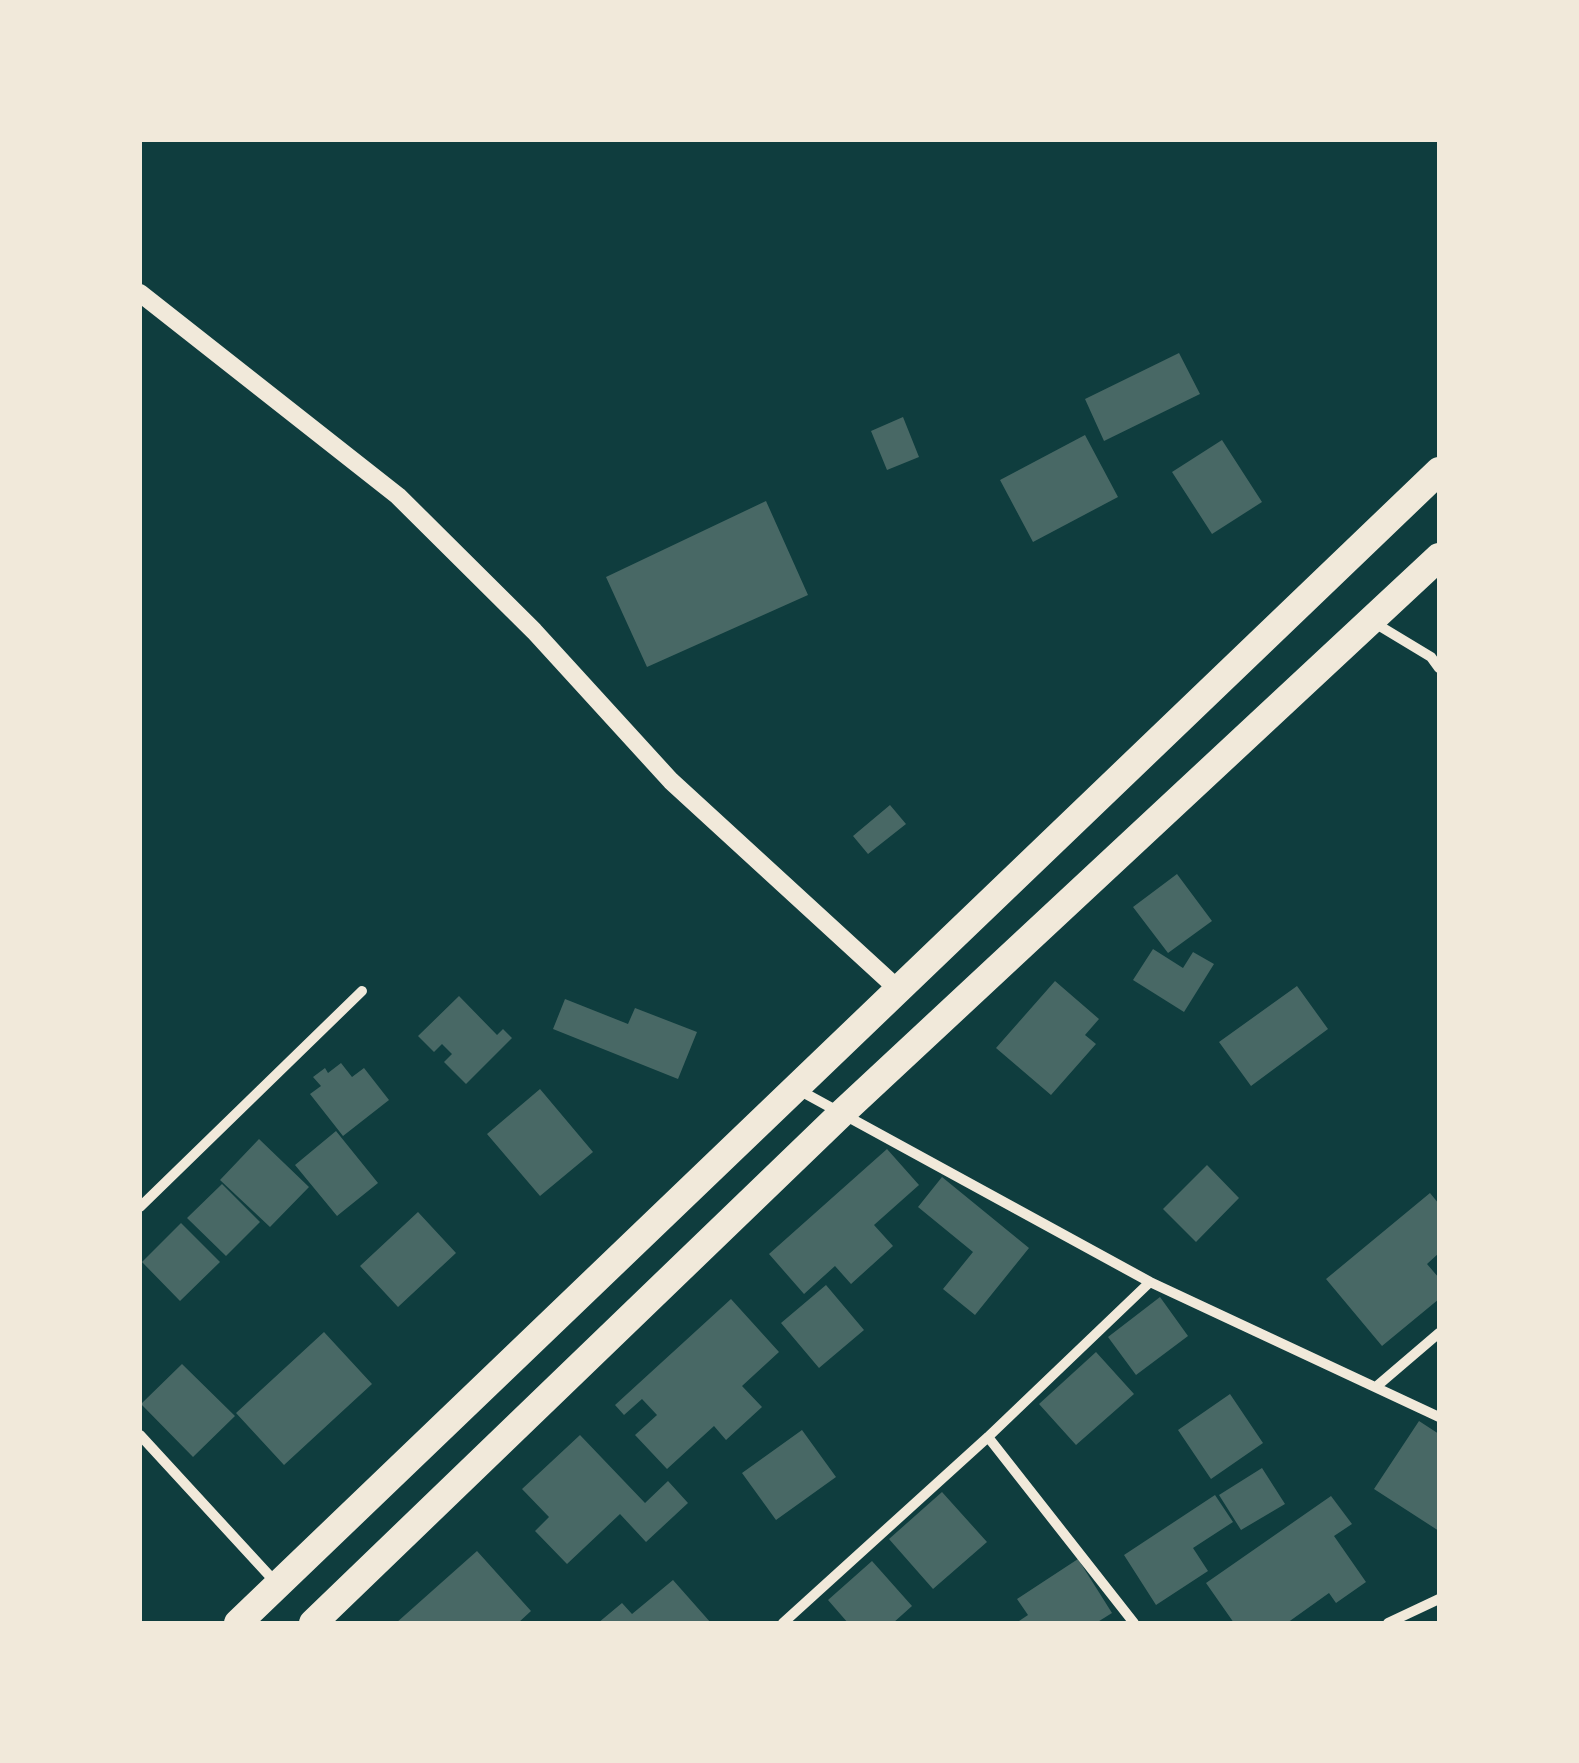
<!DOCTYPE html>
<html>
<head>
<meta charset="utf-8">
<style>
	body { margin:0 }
	#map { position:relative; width:1579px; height:1763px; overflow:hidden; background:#0f3d3e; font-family:"Fira Sans",sans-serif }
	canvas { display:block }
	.frame { position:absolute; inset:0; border:142px solid #f1e9da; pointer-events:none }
</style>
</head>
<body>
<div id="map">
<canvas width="1579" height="1763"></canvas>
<div class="frame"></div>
</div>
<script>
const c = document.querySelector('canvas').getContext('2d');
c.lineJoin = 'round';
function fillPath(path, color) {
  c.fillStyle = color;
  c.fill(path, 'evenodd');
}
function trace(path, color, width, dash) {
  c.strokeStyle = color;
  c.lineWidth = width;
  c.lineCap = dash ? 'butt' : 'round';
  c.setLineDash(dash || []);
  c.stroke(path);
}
const building = new Path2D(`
	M1179,353L1200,394L1104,441L1085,399Z
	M903,417L919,457L887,470L871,431Z
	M1085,435L1118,497L1033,542L1000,480Z
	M1222,440L1262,502L1212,534L1172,472Z
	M766,501L808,595L647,667L606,577Z
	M890,805L906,824L868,854L853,836Z
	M1177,874L1212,921L1168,953L1133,907Z
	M1153,949L1183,968L1193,952L1214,964L1184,1012L1133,980Z
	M1055,981L1099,1019L1085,1035L1096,1044L1051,1095L996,1048Z
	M1297,986L1328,1029L1251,1086L1219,1042Z
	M459,996L497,1035L503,1029L512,1038L466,1084L444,1062L452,1054L442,1044L434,1052L418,1036Z
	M565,999L628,1024L635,1008L697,1032L678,1079L553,1029Z
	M341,1063L352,1077L364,1068L389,1100L343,1136L310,1094L321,1086L313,1077L325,1068L328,1073Z
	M540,1089L593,1152L540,1196L487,1134Z
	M336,1131L378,1183L337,1216L295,1165Z
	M259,1139L309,1187L270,1227L220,1180Z
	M887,1149L919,1185L874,1225L893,1246L851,1284L835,1266L804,1294L769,1254Z
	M1207,1165L1239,1198L1196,1242L1163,1209Z
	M942,1177L1029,1248L975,1315L943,1289L973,1252L918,1207Z
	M222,1184L260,1222L226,1256L187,1218Z
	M1430,1193L1439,1204V1253L1427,1264L1439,1278V1299L1382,1346L1326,1279Z
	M418,1212L456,1253L398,1307L360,1266Z
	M181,1223L220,1262L180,1301L142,1262Z
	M826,1285L864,1330L819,1368L781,1323Z
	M1160,1297L1188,1336L1136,1375L1108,1337Z
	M731,1299L779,1352L742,1386L762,1407L726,1440L714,1426L667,1469L635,1435L657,1415L642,1399L624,1415L615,1405Z
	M324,1332L372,1384L284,1465L236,1413Z
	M1096,1352L1134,1394L1076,1445L1039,1404Z
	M182,1364L235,1416L193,1457L141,1404Z
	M1230,1394L1263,1443L1211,1479L1178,1430Z
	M1419,1421L1439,1434V1531L1374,1489Z
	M802,1430L836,1477L776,1520L742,1473Z
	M580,1435L645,1503L668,1481L688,1503L646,1542L620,1514L567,1564L535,1531L549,1517L522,1489Z
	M1262,1468L1285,1504L1241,1530L1219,1495Z
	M942,1492L987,1542L933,1589L889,1539Z
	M1215,1495L1233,1522L1193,1548L1208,1571L1156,1605L1124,1555Z
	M1331,1496L1352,1524L1334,1536L1366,1582L1336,1603L1329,1593L1287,1623H1234L1206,1583Z
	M477,1551L531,1611L518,1623H396Z
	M1078,1559L1112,1613L1096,1623H1016L1028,1615L1017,1599Z
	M872,1561L912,1606L893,1623H848L828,1600Z
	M673,1580L711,1623H598L622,1603L632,1614Z`);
const minor = new Path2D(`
	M1373,622L1431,657L1439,668
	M797,1089L1150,1282L1439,1417
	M140,1207L362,991
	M1377,1386L1439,1333
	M140,1435L278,1585
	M988,1437L1134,1623
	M783,1623L988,1437L1150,1282
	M1388,1623L1439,1599`);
const tertiary = new Path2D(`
	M140,293L398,496L534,631L671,781L899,990`);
const trunk = new Path2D(`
	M238,1623L1439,471
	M313,1623L841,1114L1439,557`);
fillPath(building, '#486865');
trace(minor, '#f1e9da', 10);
trace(tertiary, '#f1e9da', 18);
trace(trunk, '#f1e9da', 28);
</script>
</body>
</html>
